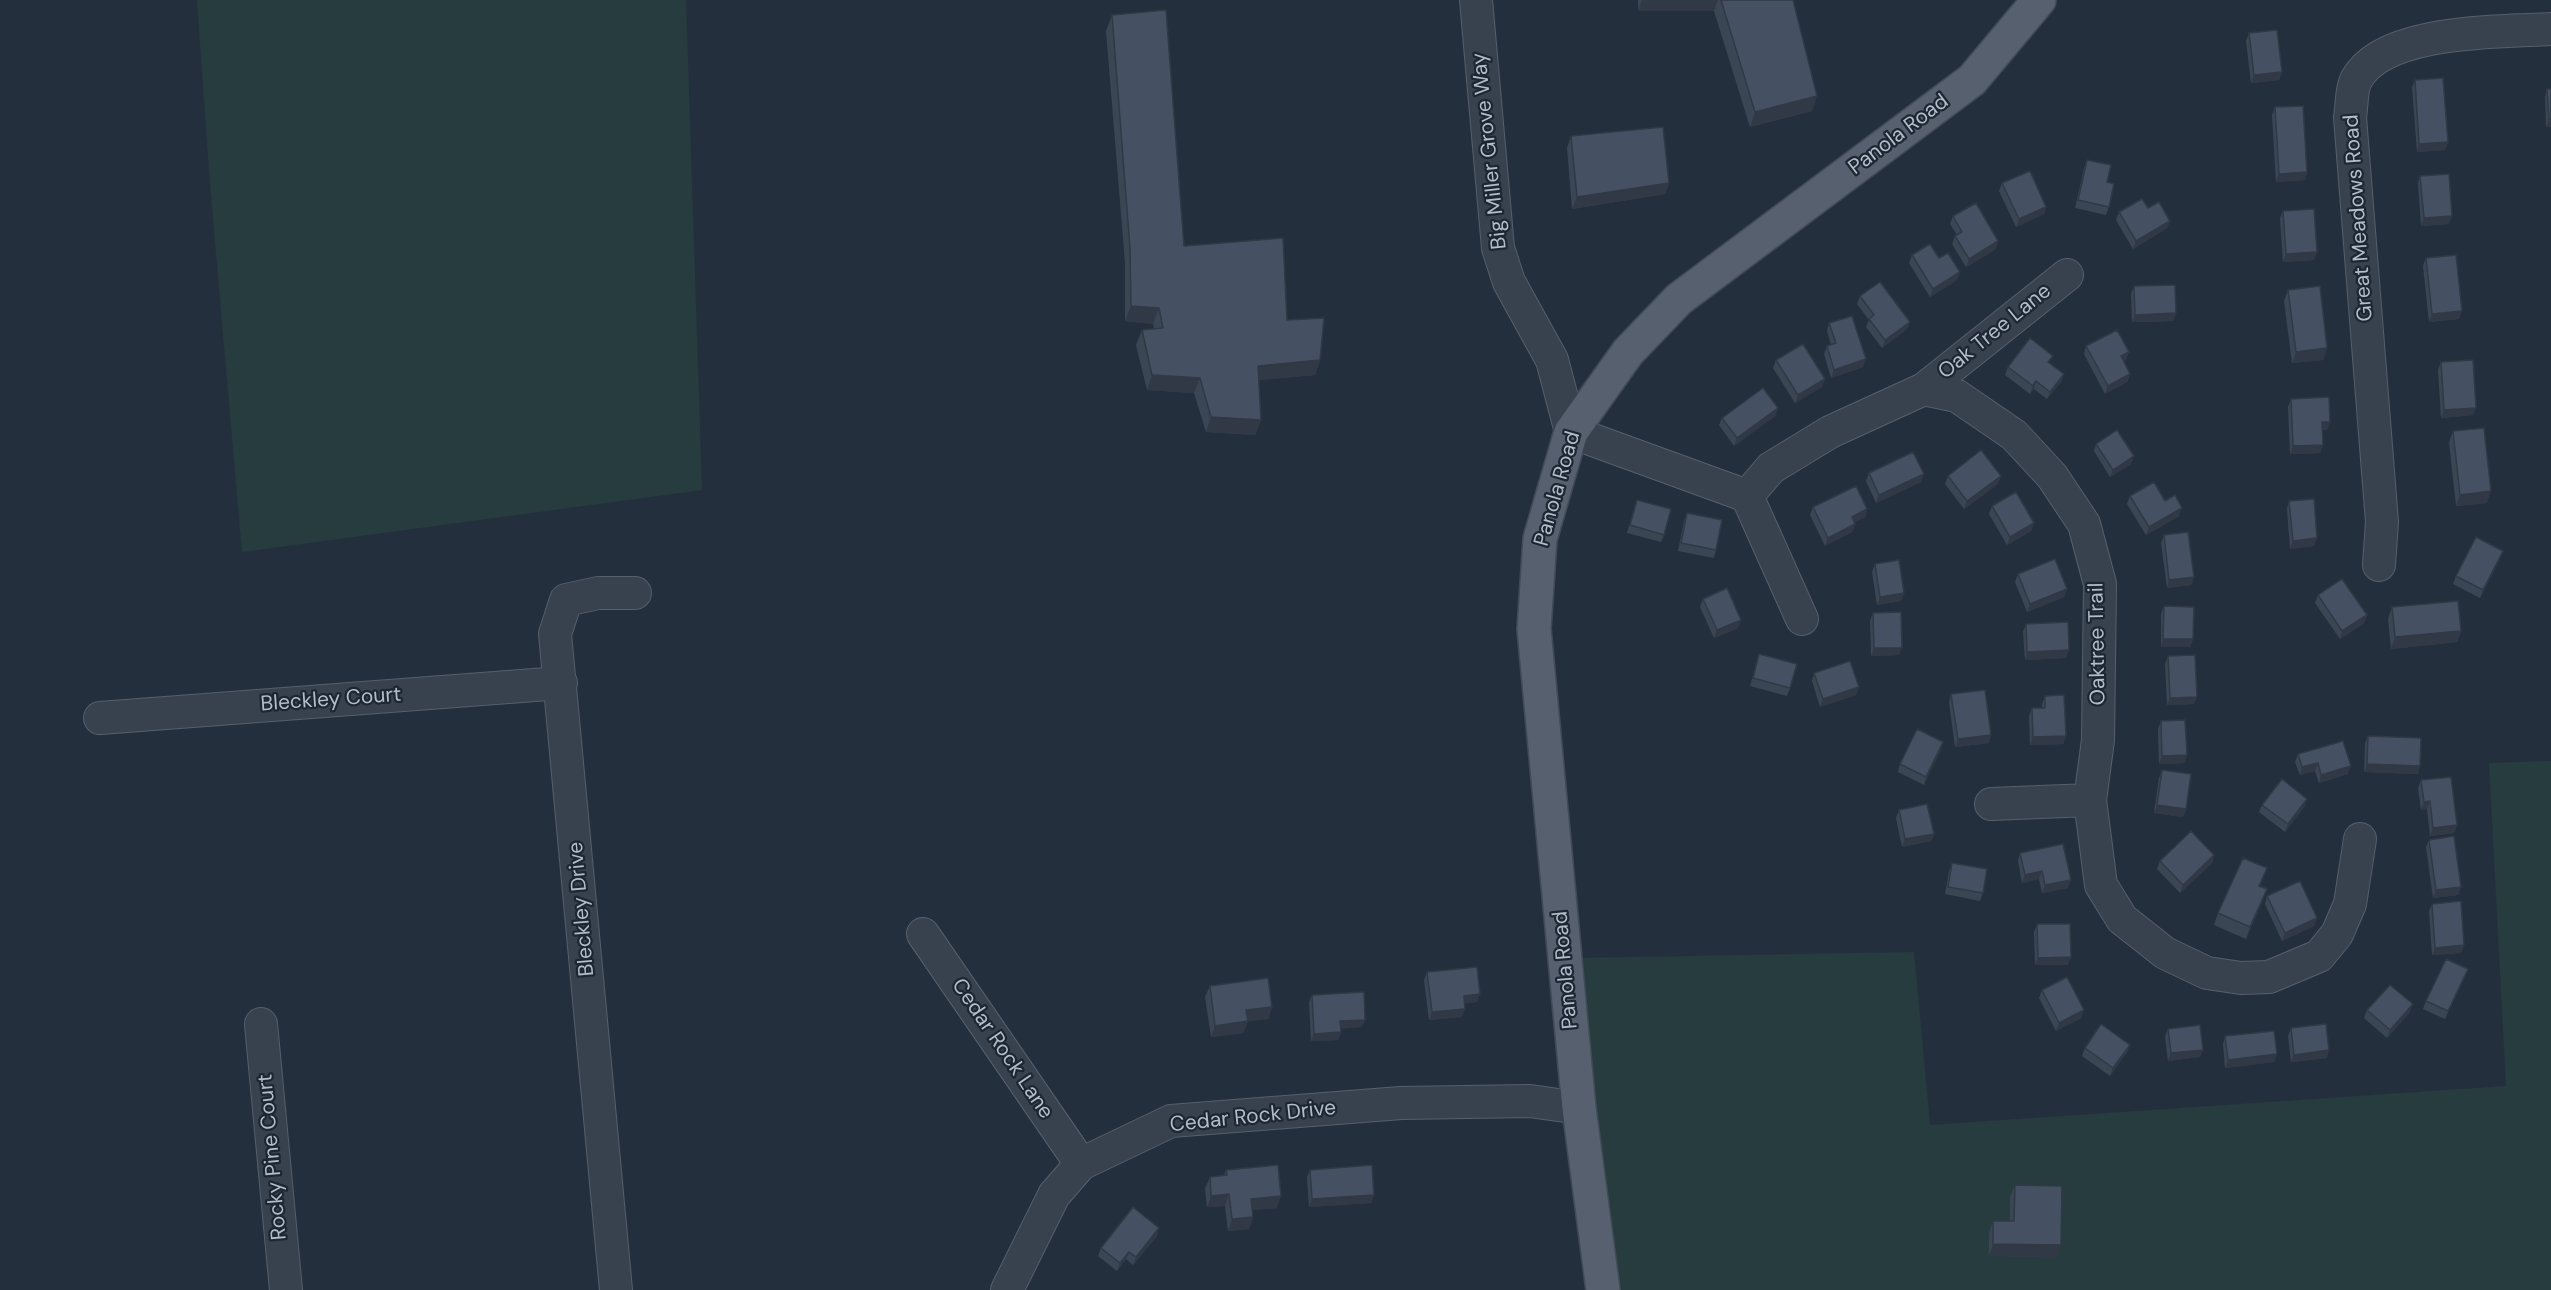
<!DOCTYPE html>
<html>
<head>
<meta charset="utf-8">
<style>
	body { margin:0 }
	canvas { display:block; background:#242f3e }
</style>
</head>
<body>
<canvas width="2551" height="1290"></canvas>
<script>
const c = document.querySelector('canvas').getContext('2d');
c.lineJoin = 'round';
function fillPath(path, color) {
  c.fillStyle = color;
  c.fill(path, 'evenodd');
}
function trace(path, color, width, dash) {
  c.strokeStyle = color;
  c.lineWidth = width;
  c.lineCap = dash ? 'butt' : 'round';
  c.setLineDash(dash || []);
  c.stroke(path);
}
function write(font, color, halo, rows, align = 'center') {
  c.font = font + ' "DM Sans",sans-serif';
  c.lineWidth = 4.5;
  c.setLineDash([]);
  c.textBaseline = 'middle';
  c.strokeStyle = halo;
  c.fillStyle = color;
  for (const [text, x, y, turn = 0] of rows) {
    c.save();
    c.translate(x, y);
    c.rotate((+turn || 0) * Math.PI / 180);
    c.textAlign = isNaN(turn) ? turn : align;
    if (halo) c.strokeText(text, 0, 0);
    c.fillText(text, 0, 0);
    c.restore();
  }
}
const green = new Path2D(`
	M197,0H686L702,490L242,552L210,184Z
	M2551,761V1290H1613L1578,958L1914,952L1930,1125L2506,1086L2489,763Z`);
const minor = new Path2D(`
	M1476,0L1498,248L1509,282L1552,360L1571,432L1747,496
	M1924,389L2067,275
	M1747,496L1771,468L1830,432L1924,389L1957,396L2014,435L2052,476L2084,524L2100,584L2098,740L2090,800L2101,885L2122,919L2165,953L2207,973L2241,978L2269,977L2319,956L2337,934L2350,904L2360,839
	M1747,496L1802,619
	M2379,565L2382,522L2350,117C2352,106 2351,90 2356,80C2383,29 2500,32 2551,29
	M100,718L561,683
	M1991,804L2090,800
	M923,934L1081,1164
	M261,1024L286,1290
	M616,1290L555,634L566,600L598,593H635
	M1007,1290L1054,1195L1081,1164L1171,1121L1401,1103L1530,1101L1579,1108`);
const major = new Path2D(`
	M1603,1290L1579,1108L1534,629L1540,539L1571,432L1628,352L1679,299L1972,80L2039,0`);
const wall = new Path2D(`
	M1638,0H1793L1812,111L1750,127L1714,11H1638Z
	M1112,15L1184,246L1287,320L1320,360L1315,375L1258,380L1261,420L1255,435L1206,432L1194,393L1147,390L1136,345L1142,330L1154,329L1153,324L1125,321V263L1106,31Z
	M2249,33L2282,72L2279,80L2251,83L2246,41Z
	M2415,80L2448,142L2445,150L2417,152L2412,87Z
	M2547,89H2551V127H2546L2545,97Z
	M2275,107L2307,172L2305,180L2276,182L2272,115Z
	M1571,136L1669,183L1665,194L1572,209L1567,148Z
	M2087,160L2107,182L2109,207L2106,215L2075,208L2084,168Z
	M2420,176L2449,224L2421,226L2418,183Z
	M2002,183L2046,207L2044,214L2016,227L1999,191Z
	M2148,208L2170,221L2167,228L2133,249L2116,220L2119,212Z
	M2283,211L2314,260L2283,262L2280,218Z
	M1953,216L1996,249L1966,267L1952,244L1955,236L1957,235L1950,224Z
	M1912,255L1939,258L1957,280L1930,297L1909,263Z
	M2426,258L2459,319L2429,322L2423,266Z
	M2134,286L2176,313L2173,321L2132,322L2131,294Z
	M2288,290L2327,348L2323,360L2292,363L2284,301Z
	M1860,296L1910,322L1907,329L1882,348L1866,327L1869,320L1857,304Z
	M1829,323L1863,367L1831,378L1824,354L1827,346L1831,345L1827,331Z
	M2086,346L2126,360L2123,361L2130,374L2127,382L2105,394L2084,354Z
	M1776,360L1822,387L1795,403L1773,368Z
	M2441,362L2473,415L2441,418L2438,370Z
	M2050,364L2064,374L2061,382L2047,399L2034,389L2030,394L2005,375L2008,367Z
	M2291,399L2327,430H2323V445L2320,453L2290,454L2288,407Z
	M1778,408L1775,416L1734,446L1719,425L1722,418Z
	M2453,431L2487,503L2456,506L2449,442Z
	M2096,444L2131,464L2110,477L2094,451Z
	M1869,473L1921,482L1876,503L1866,481Z
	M1948,476L1998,484L1964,509L1945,484Z
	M2130,496L2165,501L2179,516L2146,535L2127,504Z
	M1637,500L1664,535L1661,542L1627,533Z
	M2289,501L2314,546L2290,549L2287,509Z
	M1992,506L2034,523L2031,531L2007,545L1989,514Z
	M1813,507L1867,509L1865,517L1854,522L1855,524L1852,532L1825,546L1810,515Z
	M1687,513L1716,550L1714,558L1678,551L1684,521Z
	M2164,535L2194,577L2191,585L2167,588L2161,543Z
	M2500,559L2480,598L2453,584L2456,576Z
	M1875,564L1904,593L1901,601L1877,605L1872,572Z
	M2018,574L2067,589L2064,597L2027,612L2015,582Z
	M2318,595L2367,615L2364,623L2340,639L2315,603Z
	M1703,599L1738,628L1714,638L1700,607Z
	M2164,606L2193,639L2190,647H2161V614Z
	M2392,607L2461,631L2457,642L2391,649L2388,619Z
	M1873,613L1899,655L1871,656L1870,621Z
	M2026,624L2066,658L2025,660L2023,632Z
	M1759,654L1790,688L1787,696L1750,686Z
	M2168,656L2194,704L2167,705L2165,664Z
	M1814,673L1856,695L1820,707L1812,681Z
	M1951,694L1989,743L1955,747L1949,702Z
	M2045,696L2066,736L2063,744L2030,745L2029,716L2032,708H2042V704Z
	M2161,721L2187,755L2184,763L2159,764L2158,729Z
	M2368,736L2418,774L2364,772L2365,743Z
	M1943,742L1924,785L1898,772L1900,764Z
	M2298,754L2348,774L2319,783L2315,771L2300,775L2295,762Z
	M2162,770L2186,809L2183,817L2154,813L2159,778Z
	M2421,780L2457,825L2454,833L2430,836L2427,809L2421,810L2418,788Z
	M2307,799L2304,807L2285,832L2259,812L2262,805Z
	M1899,810L1934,834L1931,841L1902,847L1896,818Z
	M2429,840L2461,887L2458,895L2433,898L2426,847Z
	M2020,853L2068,888L2042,893L2039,879L2022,883L2018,861Z
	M2214,855L2212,863L2180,893L2157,869L2160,861Z
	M1952,863L1983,893L1980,901L1945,894L1949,871Z
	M2262,880L2260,886L2267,889L2246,939L2214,925L2218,913Z
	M2267,896L2314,926L2282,941L2265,904Z
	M2432,904L2464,945L2461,953L2432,955L2429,911Z
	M2037,924L2068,965H2035L2034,932Z
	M2468,969L2445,1019L2423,1009L2426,1001Z
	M1427,972L1477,1002L1464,1003L1462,1017L1429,1020L1424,980Z
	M1210,986L1272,1007L1268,1019L1248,1021L1243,1033L1211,1037L1205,997Z
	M2042,990L2081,1018L2056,1031L2039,998Z
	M1312,995L1362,1027L1341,1028V1032L1338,1040L1311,1041L1309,1002Z
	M2367,1010L2410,1012L2387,1038L2364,1018Z
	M2291,1028L2327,1058L2291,1062L2288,1036Z
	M2168,1029L2200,1057L2168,1061L2165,1037Z
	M2225,1036L2274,1062L2225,1068L2223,1044Z
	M2130,1045L2127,1052L2110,1076L2082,1056L2085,1048Z
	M1226,1170L1277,1208L1252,1210L1253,1217L1249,1229L1228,1231L1225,1206L1207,1207L1205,1189L1210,1177L1224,1175Z
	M1310,1170L1374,1195L1371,1203L1309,1207L1307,1177Z
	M2015,1185L2057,1257L1989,1256V1233L1993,1221H2010V1197Z
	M1157,1236L1133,1265L1126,1259L1117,1271L1098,1256L1101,1248Z`);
const shadedWall = new Path2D(`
	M1642,0H1718L1714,11H1638Z
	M2282,72L2279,80L2251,83L2254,75Z
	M1817,96L1812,111L1750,127L1755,112Z
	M2549,119H2551V127H2546Z
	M2448,142L2445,150L2417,152L2419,144Z
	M2307,172L2305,180L2276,182L2279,174Z
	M1669,183L1665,194L1572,209L1577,197Z
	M2046,207L2044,214L2016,227L2019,219Z
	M2452,216L2449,224L2421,226L2424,218Z
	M2170,221L2167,228L2133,249L2136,241Z
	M1998,241L1996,249L1966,267L1969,259Z
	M2317,252L2314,260L2283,262L2286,254Z
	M1960,272L1957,280L1930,297L1933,289Z
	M1131,306L1159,308L1153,324L1125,321Z
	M2462,311L2459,319L2429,322L2432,314Z
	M2176,313L2173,321L2132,322L2135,315Z
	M1910,322L1907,329L1882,348L1885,340Z
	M2327,348L2323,360L2292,363L2296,352Z
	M2129,352L2126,360L2118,364L2121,356Z
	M1866,359L1863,367L1831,378L1834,370Z
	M1320,360L1315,375L1252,381L1258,366Z
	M2064,374L2061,382L2047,399L2050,392Z
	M2130,374L2127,382L2105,394L2108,386Z
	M1152,375L1200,378L1194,393L1147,390Z
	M1825,379L1822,387L1795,403L1798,395Z
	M2036,381L2034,389L2030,394L2033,386Z
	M1778,408L1775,416L1734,446L1737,438Z
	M2476,408L2473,415L2441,418L2444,410Z
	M1211,417L1261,420L1255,435L1206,432Z
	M2322,422H2330L2327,430H2320Z
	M2323,445L2320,453L2290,454L2293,446Z
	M2134,456L2131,464L2110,477L2113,470Z
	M1924,474L1921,482L1876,503L1879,495Z
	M2001,476L1998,484L1964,509L1967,501Z
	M2491,491L2487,503L2456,506L2460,495Z
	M2182,508L2179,516L2146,535L2149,527Z
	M1867,509L1865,517L1849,525L1852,517Z
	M2034,523L2031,531L2007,545L2010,537Z
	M1855,524L1852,532L1825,546L1828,538Z
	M2317,538L2314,546L2290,549L2293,541Z
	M2503,551L2500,559L2480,598L2483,590Z
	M2194,577L2191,585L2167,588L2169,580Z
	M2067,589L2064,597L2027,612L2030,604Z
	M1904,593L1901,601L1877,605L1880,597Z
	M2367,615L2364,623L2340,639L2342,631Z
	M1741,620L1738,628L1714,638L1717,630Z
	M2461,631L2457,642L2391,649L2395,637Z
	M2163,639H2193L2190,647H2161Z
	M1874,648H1902L1899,655L1871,656Z
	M2069,650L2066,658L2025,660L2027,652Z
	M1859,687L1856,695L1820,707L1823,699Z
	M2197,697L2194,704L2167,705L2170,698Z
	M1991,735L1989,743L1955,747L1958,739Z
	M2066,736L2063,744L2030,745L2033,737Z
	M1943,742L1941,750L1924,785L1926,777Z
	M2187,755L2184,763L2159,764L2162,756Z
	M2318,763L2315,771L2300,775L2302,767Z
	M2367,764L2420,766L2418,774L2364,772Z
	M2351,766L2348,774L2319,783L2321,775Z
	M2307,799L2304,807L2285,832L2288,824Z
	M2430,801L2427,809L2421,810L2424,802Z
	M2157,805L2186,809L2183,817L2154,813Z
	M2457,825L2454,833L2430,836L2433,828Z
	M1934,834L1931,841L1902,847L1905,839Z
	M2214,855L2212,863L2180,893L2183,885Z
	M2042,871L2039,879L2022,883L2025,875Z
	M2071,880L2068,888L2042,893L2045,885Z
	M2461,887L2458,895L2433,898L2436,890Z
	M2267,889L2263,901L2246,939L2250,927Z
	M2317,918L2314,926L2282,941L2285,933Z
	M2464,945L2461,953L2432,955L2435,948Z
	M2071,957L2068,965H2035L2038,958Z
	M2468,969L2465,977L2445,1019L2448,1011Z
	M1480,994L1477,1002L1461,1004L1464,996Z
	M2413,1004L2410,1012L2387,1038L2390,1030Z
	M1272,1007L1268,1019L1242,1022L1246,1010Z
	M1465,1009L1462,1017L1429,1020L1432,1012Z
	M2084,1010L2081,1018L2056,1031L2059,1023Z
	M1365,1020L1362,1027L1338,1029L1340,1021Z
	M1248,1021L1243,1033L1211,1037L1215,1026Z
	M1341,1032L1338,1040L1311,1041L1314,1034Z
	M2130,1045L2127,1052L2110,1076L2113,1068Z
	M2203,1050L2200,1057L2168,1061L2171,1053Z
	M2329,1050L2327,1058L2291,1062L2294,1055Z
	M2277,1054L2274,1062L2225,1068L2228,1060Z
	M1229,1194L1225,1206L1207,1207L1211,1196Z
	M1374,1195L1371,1203L1309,1207L1312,1199Z
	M1281,1196L1277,1208L1247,1211L1251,1199Z
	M1253,1217L1249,1229L1228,1231L1232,1219Z
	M1159,1228L1157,1236L1133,1265L1136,1257Z
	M1993,1244L2061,1245L2057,1257L1989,1256Z
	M1129,1252L1126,1259L1117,1271L1120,1263Z`);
const building = new Path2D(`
	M1721,0H1793L1817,96L1755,112Z
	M1166,10L1184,246L1283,238L1287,320L1324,318L1320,360L1258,366L1261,420L1211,417L1200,378L1152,375L1142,330L1163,328L1159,308L1131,306L1130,248L1112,15Z
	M2277,30L2282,72L2254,75L2249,33Z
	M2443,78L2448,142L2419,144L2415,80Z
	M2547,89H2551V119H2549Z
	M2303,106L2307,172L2279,174L2275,107Z
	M1663,127L1669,183L1577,197L1571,136Z
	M2087,160L2111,165L2107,182L2114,184L2109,207L2078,200Z
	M2030,171L2046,207L2019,219L2002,183Z
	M2449,174L2452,216L2424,218L2420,176Z
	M2142,199L2148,208L2159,202L2170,221L2136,241L2119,212Z
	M1976,203L1998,241L1969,259L1955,236L1962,232L1953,216Z
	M2314,209L2317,252L2286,254L2283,211Z
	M1930,244L1939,258L1948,253L1960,272L1933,289L1912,255Z
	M2456,255L2462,311L2432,314L2426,258Z
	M1880,282L1910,322L1885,340L1869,319L1874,315L1860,296Z
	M2175,285L2176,313L2135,315L2134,286Z
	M2320,286L2327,348L2296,352L2288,290Z
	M1852,316L1866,359L1834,370L1827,346L1836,343L1829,323Z
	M2117,330L2129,352L2121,356L2130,374L2108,386L2086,346Z
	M2030,338L2053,356L2048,362L2064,374L2050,392L2036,381L2033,386L2008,367Z
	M1803,344L1825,379L1798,395L1776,360Z
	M2473,360L2476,408L2444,410L2441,362Z
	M1763,388L1778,408L1737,438L1722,418Z
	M2329,397L2330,422H2322L2323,445L2293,446L2291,399Z
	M2484,428L2491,491L2460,495L2453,431Z
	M2117,430L2134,456L2113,470L2096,444Z
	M1981,450L2001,476L1967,501L1948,476Z
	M1913,452L1924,474L1879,495L1869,473Z
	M2154,482L2165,501L2175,495L2182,508L2149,527L2130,496Z
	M1856,486L1867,509L1852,517L1855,524L1828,538L1813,507Z
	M2016,492L2034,523L2010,537L1992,506Z
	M2314,499L2317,538L2293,541L2289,501Z
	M1637,500L1671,509L1664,535L1630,525Z
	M1687,513L1722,520L1716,550L1681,543Z
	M2188,532L2194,577L2169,580L2164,535Z
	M2476,537L2503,551L2483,590L2456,576Z
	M2055,559L2067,589L2030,604L2018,574Z
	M1899,560L1904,593L1880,597L1875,564Z
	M2342,579L2367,615L2342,631L2318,595Z
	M1727,588L1741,620L1717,630L1703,599Z
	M2458,601L2461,631L2395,637L2392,607Z
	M2164,606L2194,607L2193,639H2163Z
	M1901,612L1902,648H1874L1873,613Z
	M2068,622L2069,650L2027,652L2026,624Z
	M1759,654L1797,664L1790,688L1753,678Z
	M2195,655L2197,697L2170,698L2168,656Z
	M1850,661L1859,687L1823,699L1814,673Z
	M1985,690L1991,735L1958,739L1951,694Z
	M2064,695L2066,736L2033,737L2032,708H2045V696Z
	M2185,720L2187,755L2162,756L2161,721Z
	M1917,729L1943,742L1926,777L1900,764Z
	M2368,736L2421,738L2420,766L2367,764Z
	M2343,741L2351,766L2321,775L2318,763L2302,767L2298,754Z
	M2162,770L2191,774L2186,809L2157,805Z
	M2451,777L2457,825L2433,828L2430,801L2424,802L2421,780Z
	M2282,779L2307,799L2288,824L2262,805Z
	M1927,804L1934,834L1905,839L1899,810Z
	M2191,831L2214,855L2183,885L2160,861Z
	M2454,836L2461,887L2436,890L2429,840Z
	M2063,844L2071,880L2045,885L2042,871L2025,875L2020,853Z
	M2243,858L2267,868L2259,886L2267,889L2250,927L2218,913Z
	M1952,863L1987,869L1983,893L1948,887Z
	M2300,881L2317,918L2285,933L2267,896Z
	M2461,901L2464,945L2435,948L2432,904Z
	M2037,924H2070L2071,957L2038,958Z
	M2446,959L2468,969L2448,1011L2426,1001Z
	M1477,967L1480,994L1464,996L1465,1009L1432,1012L1427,972Z
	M2067,977L2084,1010L2059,1023L2042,990Z
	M1268,978L1272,1007L1246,1010L1248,1021L1215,1026L1210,986Z
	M2390,985L2413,1004L2390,1030L2367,1010Z
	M1364,992L1365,1020L1340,1021L1341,1032L1314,1034L1312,995Z
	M2101,1024L2130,1045L2113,1068L2085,1048Z
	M2326,1024L2329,1050L2294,1055L2291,1028Z
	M2200,1025L2203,1050L2171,1053L2168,1029Z
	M2274,1031L2277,1054L2228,1060L2225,1036Z
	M1278,1165L1281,1196L1251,1199L1253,1217L1232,1219L1229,1194L1211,1196L1210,1177L1227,1175L1226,1170Z
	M1372,1165L1374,1195L1312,1199L1310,1170Z
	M2015,1185L2062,1186L2061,1245L1993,1244V1221H2014Z
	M1133,1207L1159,1228L1136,1257L1129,1252L1120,1263L1101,1248Z`);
const streetNames = [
	["Panola Road",1899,135,-37],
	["Big Miller Grove Way",1490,151,-96],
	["Great Meadows Road",2359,218,-94],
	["Oak Tree Lane",1995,332,-39],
	["Panola Road",1558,489,-74],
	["Oaktree Trail",2098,644,-91],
	["Bleckley Court",331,700,-4],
	["Bleckley Drive",582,909,-95],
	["Panola Road",1566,970,-95],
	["Cedar Rock Lane",1002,1049,56],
	["Cedar Rock Drive",1253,1117,-6],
	["Rocky Pine Court",273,1157,-95]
];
fillPath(green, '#263c3f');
trace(minor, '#565f6c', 34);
trace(major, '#414a57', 36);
trace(minor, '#38414e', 32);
trace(major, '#56606e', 33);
fillPath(wall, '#3b4654');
fillPath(shadedWall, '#303945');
fillPath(building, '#455162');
trace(building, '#303945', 1.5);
write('21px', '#b4bcc9', '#1d2633', streetNames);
</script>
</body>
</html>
